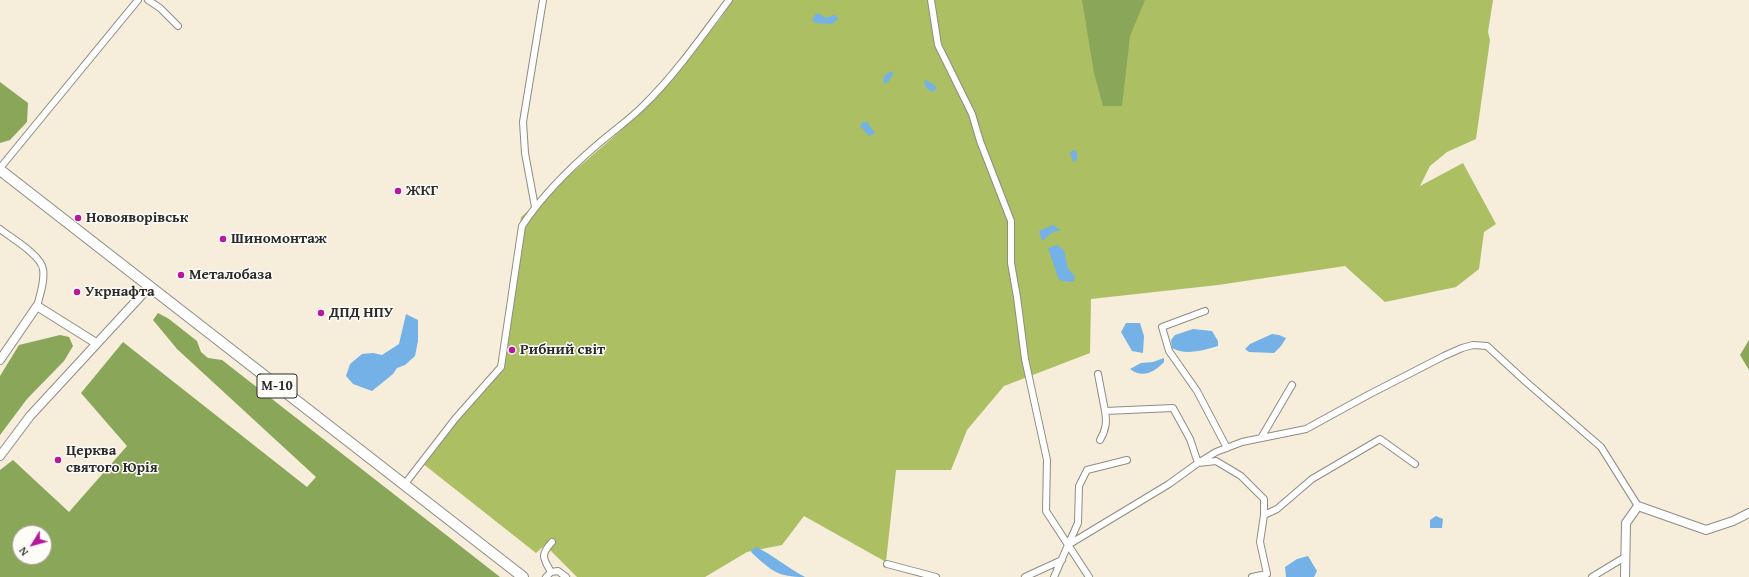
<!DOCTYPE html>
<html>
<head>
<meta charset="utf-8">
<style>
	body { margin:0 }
	#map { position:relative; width:1749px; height:577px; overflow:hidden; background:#f6eddb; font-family:"Gentium Book Plus",serif }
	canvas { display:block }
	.north { position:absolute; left:12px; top:525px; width:40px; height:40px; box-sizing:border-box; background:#fdfcf7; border:1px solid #a9a8a5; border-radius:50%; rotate:233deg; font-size:11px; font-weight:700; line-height:16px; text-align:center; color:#2b2b2b }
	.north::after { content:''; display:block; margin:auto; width:14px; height:18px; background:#b5179e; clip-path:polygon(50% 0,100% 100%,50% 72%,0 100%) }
</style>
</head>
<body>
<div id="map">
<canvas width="1749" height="577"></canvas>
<div class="north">N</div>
</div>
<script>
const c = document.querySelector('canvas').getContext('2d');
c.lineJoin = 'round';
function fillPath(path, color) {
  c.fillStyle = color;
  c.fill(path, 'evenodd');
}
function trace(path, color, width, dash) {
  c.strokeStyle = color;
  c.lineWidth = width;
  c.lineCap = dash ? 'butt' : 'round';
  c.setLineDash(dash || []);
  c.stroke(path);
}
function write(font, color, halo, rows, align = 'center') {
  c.font = font + ' "Gentium Book Plus",serif';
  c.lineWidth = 3;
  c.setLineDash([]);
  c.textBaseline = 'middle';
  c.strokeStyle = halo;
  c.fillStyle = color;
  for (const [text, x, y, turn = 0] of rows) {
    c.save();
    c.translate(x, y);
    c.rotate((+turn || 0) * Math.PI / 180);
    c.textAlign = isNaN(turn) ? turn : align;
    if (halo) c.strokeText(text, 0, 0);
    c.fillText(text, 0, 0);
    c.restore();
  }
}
const green = new Path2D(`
	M733,0H1493L1488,32L1490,40L1476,139L1447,152L1430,166L1420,186L1463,163L1496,224L1484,232L1479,269L1456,287L1385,302L1345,266L1218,285L1091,299L1090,353L1004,386L967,430L951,470H896L886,562L804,516L782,545L747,552L705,577H577L545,545L536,553L422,463L505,362L521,217L618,133L657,95L721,18Z`);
const forest = new Path2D(`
	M1082,0H1145L1130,36L1122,106H1103L1094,73Z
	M0,82L28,103L27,122L10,140L0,143Z
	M158,313L169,319L197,341L201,352L208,358L222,360L500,577H0V470L13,460L69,512L127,446L81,393L123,342L307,487L316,477L177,349L153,320ZM20,533H44V557H20Z
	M60,335L69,337L73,346L64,361L27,399L0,435V376L19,345Z
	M1749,340V370L1740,355Z`);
const water = new Path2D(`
	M818,13L826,18L833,15L839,18L832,24L815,23L812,20L814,16Z
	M892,71L893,75L888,82L884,84L883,79L886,74Z
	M924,80C930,81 933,84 937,88L933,92L926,88Z
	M863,122H867L875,133L869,136L860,126Z
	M1075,150L1077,152V160L1073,162L1070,152Z
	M1053,225L1061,230L1053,232L1042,241L1039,231Z
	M1057,245L1064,250L1068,269L1075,276L1074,281L1070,282L1059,280L1048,248Z
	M406,314L418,320V341L415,356L405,365L397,368L393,374L372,391L353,384L346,376L350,364L362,354L373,353L382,355L399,344Z
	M1126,323H1140L1144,336L1143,353L1132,351L1121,332Z
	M1193,329L1212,331L1218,341V346C1204,350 1186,356 1172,348L1171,340L1175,335Z
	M1272,334L1279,335L1286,338L1281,346L1274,353L1249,352L1245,349L1250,344Z
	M1164,358V362C1154,372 1143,379 1130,369L1141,363L1153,362Z
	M1436,516L1443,519L1442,528H1430V520Z
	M756,547C773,555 788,568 805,577C777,577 772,571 752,553L751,551Z
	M1308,556L1317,571L1314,577H1286L1285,567L1297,559Z`);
const minor = new Path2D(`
	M148,0L160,8L178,26
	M931,0L938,45L972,114L980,141L1011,221V263L1017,297L1025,359L1047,460L1046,511L1089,577
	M0,168L138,0
	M535,207L525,153L523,122L543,0
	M0,229C11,238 41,255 43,269C45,281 40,295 37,306
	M1205,311L1162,327L1169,351L1197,391L1227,448
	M1098,374L1105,411L1173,408L1190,439L1198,463L1216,461L1241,476L1264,499V515
	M1261,438L1292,385
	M1100,440C1106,430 1107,422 1105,411
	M404,485L455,419L501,367L522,226C543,194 570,168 598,144C613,131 629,120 643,106C675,75 702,36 729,0
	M1068,545L1078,523L1079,486L1087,470L1127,460
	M887,564L936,577
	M551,572L558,571L566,577
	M546,577L551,572C543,558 540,555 552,542
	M1025,577L1062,560
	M1054,577L1068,545L1169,484L1198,463L1216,452L1242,442L1306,429L1368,395L1444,356L1462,348L1473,345L1487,346L1525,381L1601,447L1638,506
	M1252,577L1267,574L1260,542L1264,515L1277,509L1312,479L1380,439L1415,464
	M1592,577L1625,557`);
const tertiary = new Path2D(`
	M0,360L37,306L96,343
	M0,456L30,416L150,286
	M1625,577L1626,523L1638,506L1706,530L1733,521L1749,513`);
const trunk = new Path2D(`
	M0,170L523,577`);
const markers = [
	[398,191,4,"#b5179e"],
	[78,218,4,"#b5179e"],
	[223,239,4,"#b5179e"],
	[181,275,4,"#b5179e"],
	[77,292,4,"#b5179e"],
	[321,313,4,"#b5179e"],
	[512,350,4,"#b5179e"],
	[58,460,4,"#b5179e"]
];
const shields = [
	[277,386,40]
];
const shieldNames = [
	["М-10",277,386]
];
const poiNames = [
	["ЖКГ",406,191],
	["Новояворівськ",86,218],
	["Шиномонтаж",231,239],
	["Металобаза",189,275],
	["Укрнафта",85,292],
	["ДПД НПУ",329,313],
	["Рибний світ",520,350],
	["Церква",66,451],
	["святого Юрія",66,468]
];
fillPath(green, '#acbf63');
fillPath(forest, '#89a659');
fillPath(water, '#73b1e6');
trace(minor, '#908c83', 8);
trace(tertiary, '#908c83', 10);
trace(trunk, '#908c83', 12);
trace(minor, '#fff', 6);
trace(tertiary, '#fff', 8);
trace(trunk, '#fff', 10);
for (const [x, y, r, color] of markers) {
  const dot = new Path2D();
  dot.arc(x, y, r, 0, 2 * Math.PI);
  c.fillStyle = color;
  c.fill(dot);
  trace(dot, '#fdfcf7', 1.5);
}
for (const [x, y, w] of shields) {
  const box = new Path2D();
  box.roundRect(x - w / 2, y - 12, w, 24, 3);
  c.fillStyle = '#fdfcf7';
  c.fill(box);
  trace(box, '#2b2b2b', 1);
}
write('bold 14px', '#2b2b2b', null, shieldNames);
write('bold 15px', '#2b2b2b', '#fdfcf7', poiNames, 'left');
</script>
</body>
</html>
